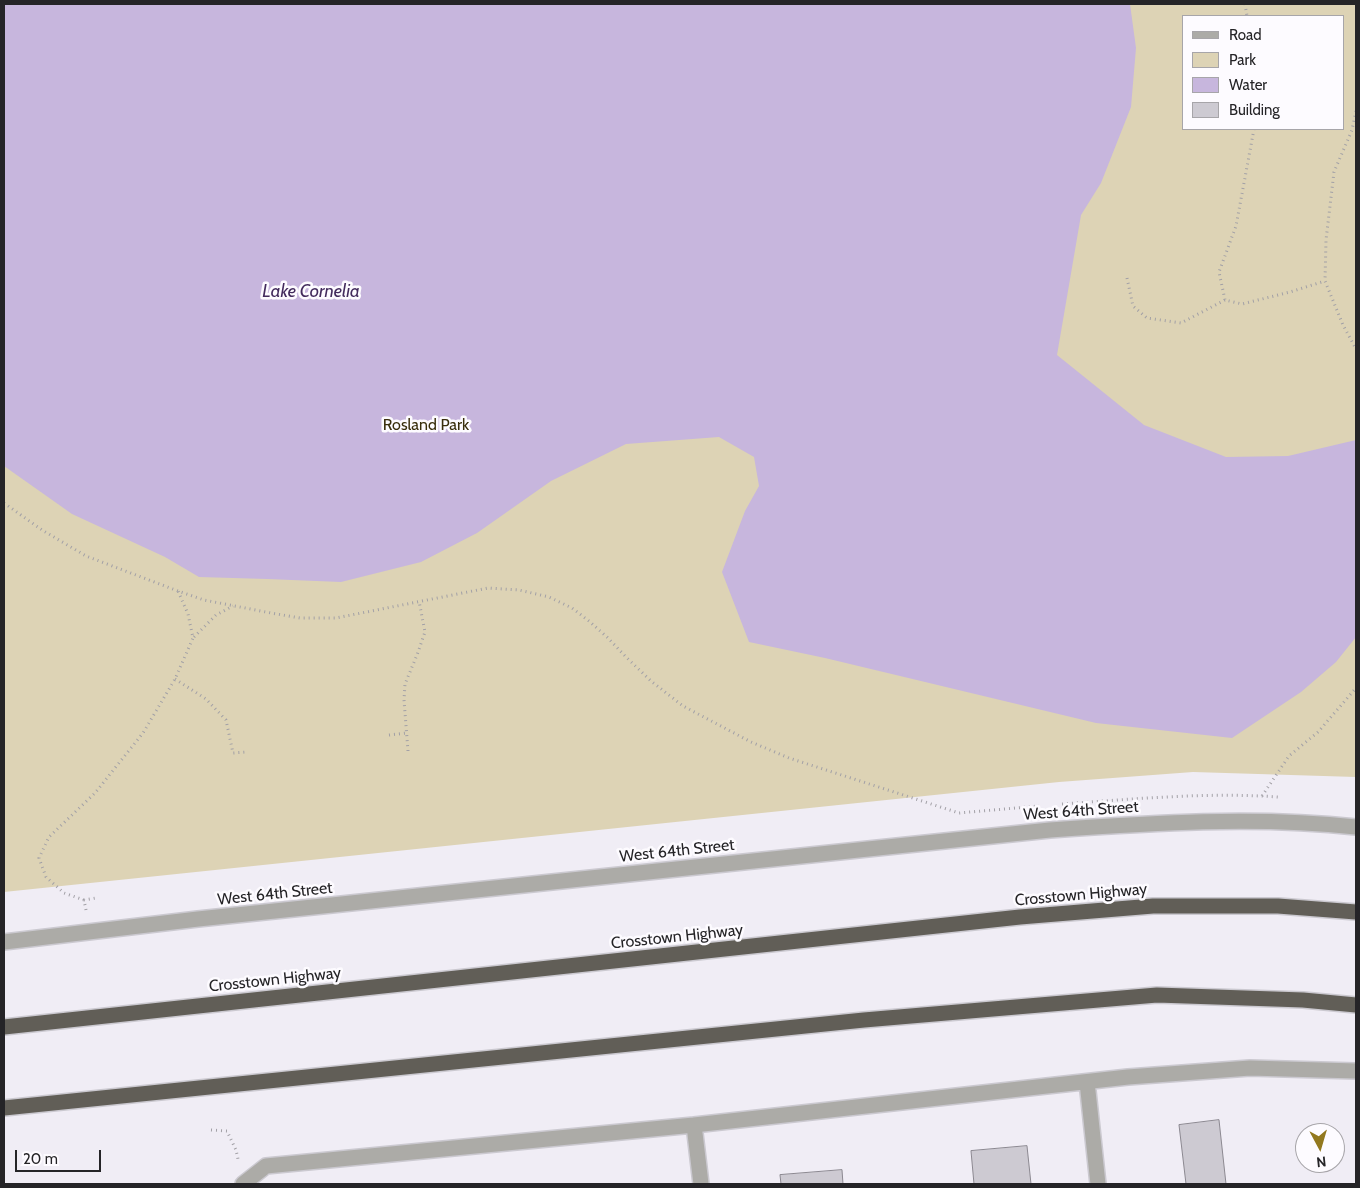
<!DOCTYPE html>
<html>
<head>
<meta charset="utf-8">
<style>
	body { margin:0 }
	#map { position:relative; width:1360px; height:1188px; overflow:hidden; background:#f0edf5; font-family:Cabin,sans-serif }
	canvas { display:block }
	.frame { position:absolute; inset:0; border:5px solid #252427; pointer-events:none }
	.legend { position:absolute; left:1182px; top:15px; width:162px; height:115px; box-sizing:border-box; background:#fdfbff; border:1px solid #a7a5a9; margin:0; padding:6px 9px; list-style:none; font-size:15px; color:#252427 }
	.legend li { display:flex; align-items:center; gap:10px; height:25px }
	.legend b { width:25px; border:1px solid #a7a5a9 }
	.north { position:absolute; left:1295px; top:1123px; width:50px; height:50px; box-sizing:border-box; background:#fdfbff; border:1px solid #a7a5a9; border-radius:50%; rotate:174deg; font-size:14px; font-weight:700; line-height:20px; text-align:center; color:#252427 }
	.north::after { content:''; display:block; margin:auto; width:18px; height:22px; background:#92781e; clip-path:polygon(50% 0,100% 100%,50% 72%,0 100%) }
	.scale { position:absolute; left:15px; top:1150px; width:86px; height:22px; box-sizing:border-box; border:2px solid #252427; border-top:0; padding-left:6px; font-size:15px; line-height:18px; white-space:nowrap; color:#252427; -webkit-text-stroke:4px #fdfbff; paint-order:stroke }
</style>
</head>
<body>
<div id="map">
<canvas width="1360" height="1188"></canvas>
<div class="frame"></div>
<ul class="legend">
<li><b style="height:6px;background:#acaba7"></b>Road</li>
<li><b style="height:14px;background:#ddd3b5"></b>Park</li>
<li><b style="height:14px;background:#c7b6dd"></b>Water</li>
<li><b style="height:14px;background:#cdcad2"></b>Building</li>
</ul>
<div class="north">N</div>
<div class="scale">20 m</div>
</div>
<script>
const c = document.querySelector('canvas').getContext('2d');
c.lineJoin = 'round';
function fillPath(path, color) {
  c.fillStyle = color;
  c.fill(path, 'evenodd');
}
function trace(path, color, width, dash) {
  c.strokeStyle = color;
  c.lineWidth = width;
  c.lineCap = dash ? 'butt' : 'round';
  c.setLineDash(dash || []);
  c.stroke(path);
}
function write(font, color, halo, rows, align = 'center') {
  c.font = font + ' Cabin,sans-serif';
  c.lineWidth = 5;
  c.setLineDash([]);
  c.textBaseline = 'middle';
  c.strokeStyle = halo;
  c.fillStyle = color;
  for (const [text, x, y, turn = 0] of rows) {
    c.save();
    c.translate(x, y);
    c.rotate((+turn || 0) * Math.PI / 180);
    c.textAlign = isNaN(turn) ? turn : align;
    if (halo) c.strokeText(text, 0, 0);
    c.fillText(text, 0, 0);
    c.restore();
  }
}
const green = new Path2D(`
	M4,4H1356V777L1193,772L1059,782L4,892ZM1184,16H1344V129H1184Z`);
const water = new Path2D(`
	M4,4H1130L1136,48L1131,107L1101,183L1081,215L1057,355L1144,425L1226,457L1288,456L1356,440V637L1336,662L1301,692L1232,738L1096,723L825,658L749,642L722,572L745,511L759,486L754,457L719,437L626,444L551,481L477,533L421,562L341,582L267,579L199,577L165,557L72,514L4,466Z`);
const building = new Path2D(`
	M1219,1120L1226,1184H1186L1179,1125Z
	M1027,1146L1031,1184H974L971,1151Z
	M842,1170L843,1184H781L780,1175Z`);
const path = new Path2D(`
	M1245,4L1247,16
	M1356,111L1352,130L1334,172L1326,240L1325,281L1343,325L1356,349
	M1254,129L1236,226L1219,272L1225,300L1242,304L1290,292L1325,281
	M1127,278L1133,306L1147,318L1181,323L1225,300
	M4,503L42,530L86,556L178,591L204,600L271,613L300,618H336L488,588L519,590L549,597L572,608L589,621L607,637L626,657L651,681L683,706L751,742L789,758L959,813L1039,806
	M194,637L216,615L233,606
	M175,679L206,699L226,720L233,753L246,752
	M389,735L407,733
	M408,751L404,700L405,684L417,655L425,632L419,601
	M1262,796L1289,756L1318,732L1356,688
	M1062,804C1134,799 1207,792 1278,797
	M84,900L64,893L46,877L39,858L49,837L95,793L143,733L175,679L193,638L188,614L178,591
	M86,910L84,900L96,898
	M211,1130L227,1131L236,1150L238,1159`);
const street = new Path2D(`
	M4,942L198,919L1050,830C1152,823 1254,816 1356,827
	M1087,1082L1098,1184
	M694,1125L701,1184
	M243,1184L266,1166L694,1125L1128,1077L1250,1068L1356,1071`);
const highway = new Path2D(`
	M4,1027L1020,917L1153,906H1278L1356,912
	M4,1108L864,1020L1157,995L1303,1000L1356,1005`);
const parkNames = [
	["Rosland Park",426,425]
];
const streetNames = [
	["West 64th Street",1081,811,-4],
	["West 64th Street",677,851,-6],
	["West 64th Street",275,894,-6],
	["Crosstown Highway",1081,895,-5],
	["Crosstown Highway",677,937,-6],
	["Crosstown Highway",275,980,-6]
];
const waterNames = [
	["Lake Cornelia",311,292]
];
fillPath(green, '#ddd3b5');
fillPath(water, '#c7b6dd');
fillPath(building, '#cdcad2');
trace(building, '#8b8890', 1);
trace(street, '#cbc9d0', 18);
trace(highway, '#cbc9d0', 18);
trace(path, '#a2a0a6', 3, [1, 4]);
trace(street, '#acaba7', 15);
trace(highway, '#615e57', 15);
write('16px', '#392e0c', '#fdfbff', parkNames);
write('16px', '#252427', '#fdfbff', streetNames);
write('italic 18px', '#432b5d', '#fdfbff', waterNames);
</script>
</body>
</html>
